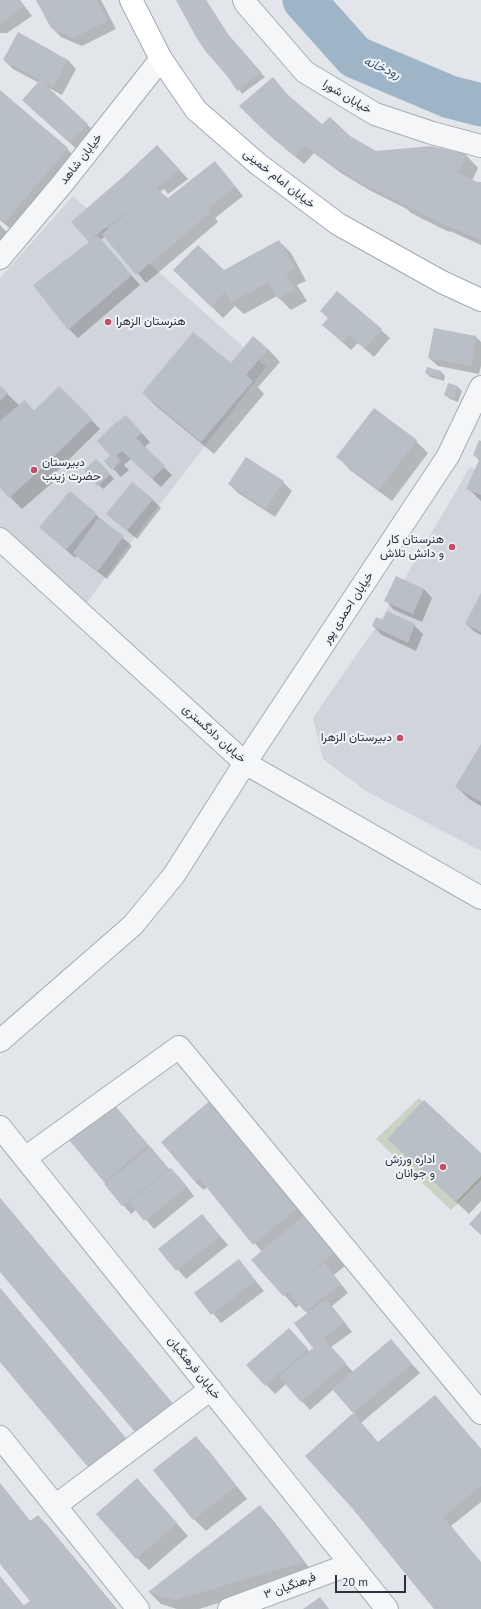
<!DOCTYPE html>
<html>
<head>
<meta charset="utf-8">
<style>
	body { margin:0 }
	#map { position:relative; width:481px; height:1609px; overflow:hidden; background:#e2e5e9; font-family:"PT Sans",sans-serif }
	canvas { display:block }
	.scale { position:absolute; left:335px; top:1575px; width:71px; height:18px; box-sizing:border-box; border:2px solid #2a3441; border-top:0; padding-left:5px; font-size:12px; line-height:14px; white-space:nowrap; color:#2a3441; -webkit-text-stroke:3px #f1f4f7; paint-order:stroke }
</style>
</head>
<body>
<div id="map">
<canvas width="481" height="1609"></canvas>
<div class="scale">20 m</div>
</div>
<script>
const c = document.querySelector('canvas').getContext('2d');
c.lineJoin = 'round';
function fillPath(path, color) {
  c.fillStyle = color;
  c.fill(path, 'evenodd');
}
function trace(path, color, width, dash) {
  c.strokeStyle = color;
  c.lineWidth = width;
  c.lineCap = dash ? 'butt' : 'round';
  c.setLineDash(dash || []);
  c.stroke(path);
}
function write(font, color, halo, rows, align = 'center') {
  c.font = font + ' "PT Sans",Vazirmatn,sans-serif';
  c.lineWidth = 4;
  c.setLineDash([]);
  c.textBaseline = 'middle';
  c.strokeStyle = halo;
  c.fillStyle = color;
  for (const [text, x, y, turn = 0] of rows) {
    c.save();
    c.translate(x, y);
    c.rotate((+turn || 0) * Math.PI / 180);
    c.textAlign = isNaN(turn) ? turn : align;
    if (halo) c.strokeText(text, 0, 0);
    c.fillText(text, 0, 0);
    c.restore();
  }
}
const built = new Path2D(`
	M73,196L266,367L137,534L80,612L0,532V278Z
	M470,467L481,472V851L366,791L323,759L313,718L380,621Z`);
const green = new Path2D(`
	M419,1098L481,1154V1180L451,1210L376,1139Z`);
const shadow = new Path2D(`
	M0,0H20L32,16L7,33H0Z
	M37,0H101L116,29L82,46L61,37L52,28Z
	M177,0H206L231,39L265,77L242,94Z
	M4,60H68L76,69L62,95L47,87L96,133L79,151L32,109L39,83L13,69Z
	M281,87L291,99L322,125L349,137L376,152L466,155L478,168L472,181L481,183V245L450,231L449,232L411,213L407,209L369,190L341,173L314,153L304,164L268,134L241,106Z
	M0,91L67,149L82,163L20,237L0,220Z
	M166,155L188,179L168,194L164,189L160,192L168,200L215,162L223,171L243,196L215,218L218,222L146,283L105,236L101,240L140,285L78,338L69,329L91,242L73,222Z
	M0,225L14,240L0,256Z
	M279,241L291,253L306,281L297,285L307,301L291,310L277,296L244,314L235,306L223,318L175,270L224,271Z
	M337,292L390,338L374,357L358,343L351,350L332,333L329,318Z
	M435,329L476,337L481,342V366L479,374L438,366L429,358Z
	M268,349L280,362L258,387L264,394L214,454L156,406L143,393L231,364Z
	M428,368L441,372L445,376L444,381L430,377L426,373Z
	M0,387L20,406L25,402L34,411L59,387L100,429L50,478L53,482L22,509L0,487Z
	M458,387L462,391L458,402L450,399L445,395Z
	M134,425L150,442L144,448L172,475L161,487L131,459L124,465L129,470L121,477L106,461Z
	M416,441L428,453L392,501L350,470L338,457Z
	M481,442V501L468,488L480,461L474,455Z
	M246,458L283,482L292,491L275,517L238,493L229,484Z
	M101,464L114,479L103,489L85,470Z
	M152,499L161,508L137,539L107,514Z
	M96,515L132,546L107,579L77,556L75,558L49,535Z
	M424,589L432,598L422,622L394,610L386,601Z
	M481,595V635L475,632L466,624Z
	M414,625L423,634L416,651L382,635L373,626Z
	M481,746V806L469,799L456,786Z
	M212,1101L347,1264L334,1275L348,1293L332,1306L352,1332L331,1347L353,1372L399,1349L420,1373L361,1423L378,1443L435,1396L481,1449V1502L451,1526L481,1563V1609H435L353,1508L307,1456L355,1414L334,1389L310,1410L286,1384L275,1394L248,1365L289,1329L310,1352L314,1348L313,1346L308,1314L300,1304L296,1308L253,1260L262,1252L207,1187L204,1190L195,1182Z
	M113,1104L170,1170L171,1169L180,1178L194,1196L154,1229L137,1209L131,1214L123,1205L104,1181Z
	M401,1151L481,1154V1201L469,1214Z
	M0,1198L183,1416L0,1271Z
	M202,1215L228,1245L186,1279L160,1249Z
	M239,1261L264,1291L221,1323L196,1293Z
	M0,1288L136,1450L0,1361Z
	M196,1438L208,1450L247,1499L206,1531L194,1519Z
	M137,1479L188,1536L149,1570L137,1558Z
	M0,1483L31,1522L38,1516L47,1525L117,1609H0V1576L24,1606L31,1600L0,1562Z
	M260,1506L272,1519L314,1574L199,1609H177L161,1604L149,1592Z`);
const river = new Path2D(`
	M304,0L355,57L450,97L481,105`);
const building = new Path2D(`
	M0,0H19L24,7L0,24Z
	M36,0H97L108,20L73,38L51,28Z
	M176,0H206L227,33L261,72L237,91L228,77L206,52L196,37Z
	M18,32L68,60L53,87L40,80L88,124L70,143L22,100L40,80L3,60Z
	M273,77L287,94L322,124L330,117L350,136L376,151L431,146L467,154L458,173L477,182H481V240L437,221L358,181L331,164L305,145L294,156L258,125L239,106Z
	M0,90L68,148L4,223L0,219Z
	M157,145L180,170L156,188L168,198L215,161L235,187L207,209L210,213L136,275L102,234L151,193L104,229L92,239L98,236L132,275L68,330L33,285L89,242L71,222L125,175Z
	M279,240L295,268L286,273L295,289L278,299L268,282L231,303L225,292L211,307L173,270L198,245L224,270Z
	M337,291L382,329L365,349L349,335L342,342L322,325L328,318L320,311Z
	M434,328L476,336L471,366L428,358Z
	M193,332L231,363L253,336L268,349L246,375L253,381L201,442L142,393Z
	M427,367L441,371L439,378L425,373Z
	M448,383L458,386L454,399L444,395Z
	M0,385L8,393L0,401Z
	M59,386L92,419L41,469L9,498L0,488V421L25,400L34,411Z
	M374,408L417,440L379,490L336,457Z
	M126,415L142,433L136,438L165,466L152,479L122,451L116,456L121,461L112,470L104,461L110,455L97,441L117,421L118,422Z
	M479,440L481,441V495L466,489L480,458L473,455Z
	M246,457L284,481L266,509L228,484Z
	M96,459L110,474L98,486L84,470Z
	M132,482L153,499L127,531L106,514Z
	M70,491L97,514L66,550L39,527Z
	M98,518L124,536L98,571L73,553Z
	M396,576L424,589L413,614L384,601Z
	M481,593V632L465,624Z
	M387,611L415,624L408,643L372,626L376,617L383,620Z
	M481,744V802L455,787Z
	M212,1099L300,1206L253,1245L199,1178L195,1182L161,1142Z
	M424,1100L481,1153V1176L456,1202L387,1139Z
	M113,1103L148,1145L104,1182L69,1140Z
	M151,1147L168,1169L122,1206L104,1184Z
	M171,1168L187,1187L144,1221L129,1202Z
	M0,1198L175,1406L139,1437L0,1272Z
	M481,1211V1235L469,1224Z
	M202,1214L220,1236L176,1271L158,1249Z
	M304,1215L336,1251L295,1286L324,1263L340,1284L305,1312L288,1292L283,1296L251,1260Z
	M239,1259L256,1281L211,1315L194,1293Z
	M0,1288L128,1441L92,1472L0,1362Z
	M326,1299L344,1323L323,1338L346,1363L301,1402L279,1377L322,1340L312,1347L294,1323Z
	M289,1328L308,1349L265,1386L246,1365Z
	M391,1339L412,1364L353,1413L378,1442L435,1395L481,1449V1486L443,1517L481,1562V1609H434L352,1508L305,1456L353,1413L332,1389Z
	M196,1436L236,1486L193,1520L153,1470Z
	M137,1478L177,1523L136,1559L96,1514Z
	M0,1484L30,1521L38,1515L116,1609H0V1577L23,1606L30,1601L0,1564Z
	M260,1505L303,1562L175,1600L148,1592Z
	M320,1597L329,1609H303Z`);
const minor = new Path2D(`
	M244,0L246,4L305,72L375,114L432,133L481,146
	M0,258L63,183L161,59
	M0,539L245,763L481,898
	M0,1041L133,925L174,875L245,763L448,456L481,387
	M0,1127L387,1609
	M25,1158L179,1047L481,1413
	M0,1437L138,1609
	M55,1506L211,1389
	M229,1609L351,1564`);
const major = new Path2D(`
	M131,0L161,59L196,110L258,164L338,224L442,282L481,300`);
const markers = [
	[108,322,4,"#c84d68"],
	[34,470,4,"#c84d68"],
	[452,547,4,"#c84d68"],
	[400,738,4,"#c84d68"],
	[443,1167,4,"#c84d68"]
];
const streetNames = [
	["خیابان شورا",347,97,31],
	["خیابان شاهد",81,159,-52],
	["خیابان امام خمینی",279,179,38],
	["خیابان احمدی پور",348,608,-57],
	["خیابان دادگستری",214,734,42],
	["خیابان فرهنگیان",194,1368,51],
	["فرهنگیان ۳",290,1586,-20]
];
const poiNames = [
	["هنرستان الزهرا",116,322,"left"],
	["دبیرستان",42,463,"left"],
	["حضرت زینب",42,477,"left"],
	["هنرستان کار",444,540],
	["و دانش تلاش",444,554],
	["دبیرستان الزهرا",392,738],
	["اداره ورزش",435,1160],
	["و جوانان",435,1174]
];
const waterNames = [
	["رودخانه",382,68,23]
];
fillPath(built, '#d0d5db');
fillPath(green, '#c8d3c3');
fillPath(shadow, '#0003');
trace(river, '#9eb5c8', 43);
fillPath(building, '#b9bfc6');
trace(minor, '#a7acb3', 24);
trace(major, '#a1aab5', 24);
trace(minor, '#f4f6f8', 22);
trace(major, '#fff', 22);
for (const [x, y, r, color] of markers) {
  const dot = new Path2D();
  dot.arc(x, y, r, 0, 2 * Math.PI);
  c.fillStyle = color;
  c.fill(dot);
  trace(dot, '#f1f4f7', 1.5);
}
write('12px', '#2a3441', '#f1f4f7', streetNames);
write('12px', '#2a3441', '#f1f4f7', poiNames, 'right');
write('italic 13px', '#365673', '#f1f4f7', waterNames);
</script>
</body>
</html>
